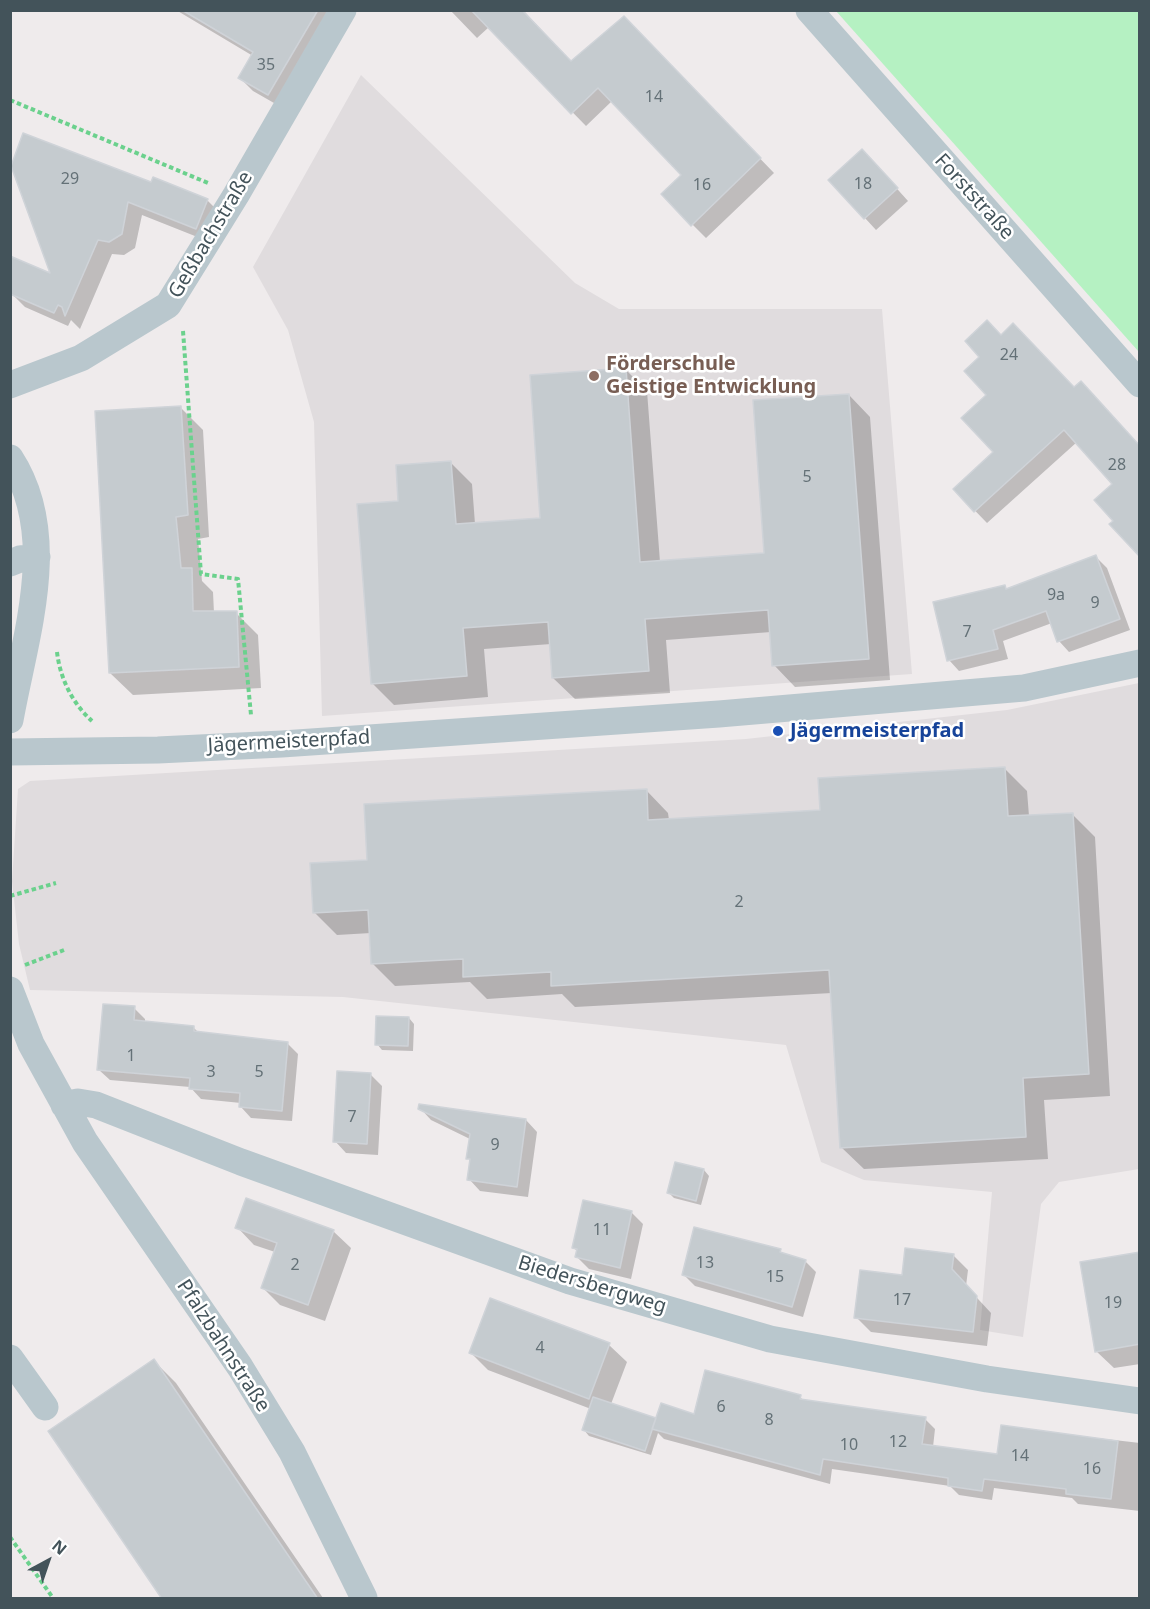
<!DOCTYPE html>
<html>
<head>
<meta charset="utf-8">
<style>
	body { margin:0 }
	#map { position:relative; width:1150px; height:1609px; overflow:hidden; background:#efebec; font-family:"Noto Sans",sans-serif }
	canvas { display:block }
	.frame { position:absolute; inset:0; border:12px solid #43535a; pointer-events:none }
	.north { position:absolute; left:18px; top:1531px; width:60px; height:60px; -webkit-text-stroke:4px #fff; paint-order:stroke; rotate:40deg; font-size:16px; font-weight:700; line-height:24px; text-align:center; color:#43535a }
	.north::after { content:''; display:block; margin:auto; width:21px; height:27px; background:#43535a; clip-path:polygon(50% 0,100% 100%,50% 72%,0 100%) }
</style>
</head>
<body>
<div id="map">
<canvas width="1150" height="1609"></canvas>
<div class="frame"></div>
<div class="north">N</div>
</div>
<script>
const c = document.querySelector('canvas').getContext('2d');
c.lineJoin = 'round';
function fillPath(path, color) {
  c.fillStyle = color;
  c.fill(path, 'evenodd');
}
function trace(path, color, width, dash) {
  c.strokeStyle = color;
  c.lineWidth = width;
  c.lineCap = dash ? 'butt' : 'round';
  c.setLineDash(dash || []);
  c.stroke(path);
}
function write(font, color, halo, rows, align = 'center') {
  c.font = font + ' "Noto Sans",sans-serif';
  c.lineWidth = 5;
  c.setLineDash([]);
  c.textBaseline = 'middle';
  c.strokeStyle = halo;
  c.fillStyle = color;
  for (const [text, x, y, turn = 0] of rows) {
    c.save();
    c.translate(x, y);
    c.rotate((+turn || 0) * Math.PI / 180);
    c.textAlign = isNaN(turn) ? turn : align;
    if (halo) c.strokeText(text, 0, 0);
    c.fillText(text, 0, 0);
    c.restore();
  }
}
const education = new Path2D(`
	M361,75L575,283L619,309H882L912,674L322,716L314,422L288,330L253,267Z
	M1139,683V1169L1059,1182L1041,1204L1023,1337L980,1330L992,1192L864,1180L821,1162L786,1045L343,997L30,990L19,944L12,881L18,789L30,781L746,739L1007,710Z`);
const green = new Path2D(`
	M836,11H1139V352Z`);
const shadow = new Path2D(`
	M176,10H330L281,107L253,91L240,78L253,56Z
	M450,10H523L572,63L638,32L774,173L706,238L692,224L683,175L612,101L586,126L489,27L477,38Z
	M873,162L908,201L876,230L865,218Z
	M12,166L151,183L207,200L221,214L210,242L142,215L135,248L124,255L112,254L80,329L71,320L68,326L25,307L11,293L52,276Z
	M987,322L1002,336L1013,325L1074,388L1081,383L1140,447V554L1112,524L1115,521L1097,500L1114,484L1077,442L987,523L955,490L996,452L963,418L988,395L966,371L981,357L967,341Z
	M626,370L647,391L660,562L766,554L849,395L870,417L890,680L795,687L774,665L771,632L666,640L670,693L575,699L553,678L551,644L484,649L488,697L394,705L372,683L400,502L451,463L472,484L475,524L542,520Z
	M181,408L203,430L209,537L198,539L202,581L213,592L214,613H236L258,635L261,688L133,695L110,673Z
	M1096,557L1107,568L1130,630L1069,652L1059,641L1052,623L1003,641L1008,659L959,671L949,660L1004,586L1008,590Z
	M1005,769L1027,791L1029,816L1072,814L1095,837L1110,1096L1044,1100L1048,1159L864,1169L841,1147L832,993L575,1007L562,994L487,999L470,982L395,986L372,963L371,933L337,935L315,913L369,861L646,790L668,813L669,820L821,811Z
	M134,1008L145,1019V1022L193,1027L199,1033L287,1043L298,1054L292,1121L251,1118L241,1107V1103L201,1099L190,1087L110,1080L99,1070Z
	M409,1018L414,1024L413,1051L382,1050L377,1044Z
	M371,1075L382,1086L378,1155L346,1153L335,1141Z
	M420,1108L526,1120L537,1132L528,1197L480,1191L469,1179L470,1139L431,1120Z
	M676,1163L704,1170L709,1176L701,1205L674,1198L668,1192Z
	M584,1201L632,1213L643,1224L631,1279L589,1269L577,1257L578,1252L573,1247Z
	M237,1227L333,1231L351,1248L325,1321L280,1305L263,1288L275,1252L254,1245Z
	M780,1251L785,1255L805,1261L816,1272L803,1317L695,1286L684,1275Z
	M1140,1253V1364L1114,1368L1096,1351Z
	M953,1255L968,1270L966,1286L991,1313L987,1346L871,1332L856,1317L903,1277Z
	M491,1300L609,1345L627,1362L611,1404L655,1419L695,1416L800,1397L804,1401L925,1419L935,1429L933,1447L998,1455L1002,1427L1140,1443V1511L1078,1504L1072,1498L994,1488L992,1500L959,1495L950,1486L832,1469L830,1484L664,1439L658,1433L651,1455L589,1436L584,1430L591,1409L488,1370L471,1353Z
	M154,1361L176,1383L323,1598H164Z`);
const building = new Path2D(`
	M182,10H318L268,95L238,78L253,52Z
	M471,10H522L571,61L624,16L761,158L691,226L661,194L681,175L598,88L571,114Z
	M23,133L151,182L153,177L208,199L196,229L128,202L122,234L109,242L98,240L65,316L62,307L58,305L54,313L10,294V256L50,273L11,166Z
	M862,149L898,188L864,219L828,180Z
	M987,320L1001,335L1013,323L1074,387L1081,381L1140,446V557L1109,524L1113,521L1094,500L1112,484L1064,430L974,512L953,489L993,452L961,418L986,395L964,371L979,357L965,341Z
	M626,368L640,562L764,553L753,400L849,394L869,659L772,666L768,610L645,619L649,671L552,678L548,622L463,628L467,676L371,684L357,504L398,501L396,465L451,461L456,524L540,518L530,375Z
	M181,406L188,515L176,517L181,568H192L193,611H237L239,667L109,673L95,411Z
	M1096,555L1120,619L1057,642L1046,611L993,630L998,649L947,661L933,602L1005,585L1006,589Z
	M1005,767L1008,816L1073,813L1089,1074L1023,1078L1026,1137L840,1148L829,970L551,986V972L463,977V959L371,964L368,910L313,913L310,863L367,860L364,804L647,789L648,820L820,810L818,778Z
	M103,1004L135,1006L134,1020L194,1026V1031L288,1042L282,1111L239,1107L240,1093L189,1089L190,1078L97,1070Z
	M376,1016L409,1017L408,1046L375,1045Z
	M337,1071L371,1073L367,1144L333,1142Z
	M419,1104L526,1119L517,1187L467,1180L470,1159H466L470,1134L418,1109Z
	M675,1162L704,1169L696,1201L667,1193Z
	M246,1198L334,1230L308,1305L261,1288L277,1243L235,1228Z
	M583,1200L632,1211L620,1268L575,1257L577,1249L572,1248Z
	M694,1227L781,1249L780,1252L806,1260L792,1307L682,1275Z
	M905,1248L954,1254L952,1269L977,1296L973,1332L854,1318L860,1270L902,1275Z
	M1140,1252V1344L1095,1352L1080,1262Z
	M490,1298L610,1343L589,1399L469,1353Z
	M154,1359L318,1599H162L48,1431Z
	M705,1370L801,1395L800,1399L926,1417L922,1444L997,1454L1001,1425L1118,1441L1111,1499L1066,1494V1489L984,1479L982,1491L948,1486V1478L823,1459L820,1475L652,1429L661,1403L694,1414Z
	M593,1397L656,1418L645,1451L582,1430Z`);
const path = new Path2D(`
	M10,100L208,183
	M183,331L201,574L238,579L251,715
	M57,652C60,678 72,703 92,721
	M10,896L56,883
	M25,965L64,950
	M10,1537L53,1598`);
const minor = new Path2D(`
	M809,10L1140,384
	M10,385L81,358L168,305L236,195L343,10
	M10,458C61,536 25,636 10,720
	M10,563L20,559L37,557
	M10,752L158,750L282,744L719,714L1024,688L1140,663
	M10,990L31,1044L85,1142L240,1367L292,1452L364,1598
	M64,1105L78,1102L96,1105L241,1162L570,1281L770,1339L987,1379L1140,1401
	M10,1358L45,1407`);
const markers = [
	[594,376,6,"#8d6e63"],
	[778,731,6,"#1a4fb4"]
];
const numberNames = [
	["35",266,65],
	["14",654,97],
	["29",70,179],
	["18",863,184],
	["16",702,185],
	["24",1009,355],
	["28",1117,465],
	["5",807,477],
	["9a",1056,595],
	["9",1095,603],
	["7",967,632],
	["2",739,902],
	["1",131,1056],
	["3",211,1072],
	["5",259,1072],
	["7",352,1117],
	["9",495,1145],
	["11",602,1230],
	["13",705,1263],
	["2",295,1265],
	["15",775,1277],
	["17",902,1300],
	["19",1113,1303],
	["4",540,1348],
	["6",721,1407],
	["8",769,1420],
	["12",898,1442],
	["10",849,1445],
	["14",1020,1456],
	["16",1092,1469]
];
const streetNames = [
	["Forststraße",974,197,48],
	["Geßbachstraße",211,235,-59],
	["Jägermeisterpfad",289,742,-3],
	["Biedersbergweg",592,1285,17],
	["Pfalzbahnstraße",223,1346,57]
];
const educationNames = [
	["Förderschule",606,364],
	["Geistige Entwicklung",606,387]
];
const transitNames = [
	["Jägermeisterpfad",790,731]
];
fillPath(education, '#e0dcde');
fillPath(green, '#b5f1c2');
fillPath(shadow, '#0003');
fillPath(building, '#c5cbcf');
trace(building, '#cfd3d8', 1.5);
trace(path, '#6bd18d', 4, [4.5, 3]);
trace(minor, '#b9c7cd', 27);
for (const [x, y, r, color] of markers) {
  const dot = new Path2D();
  dot.arc(x, y, r, 0, 2 * Math.PI);
  c.fillStyle = color;
  c.fill(dot);
  trace(dot, '#fff', 2);
}
write('16px', '#647177', null, numberNames);
write('20px', '#43535a', '#fff', streetNames);
write('bold 20px', '#785e54', '#fff', educationNames, 'left');
write('bold 20px', '#164399', '#fff', transitNames, 'left');
</script>
</body>
</html>
